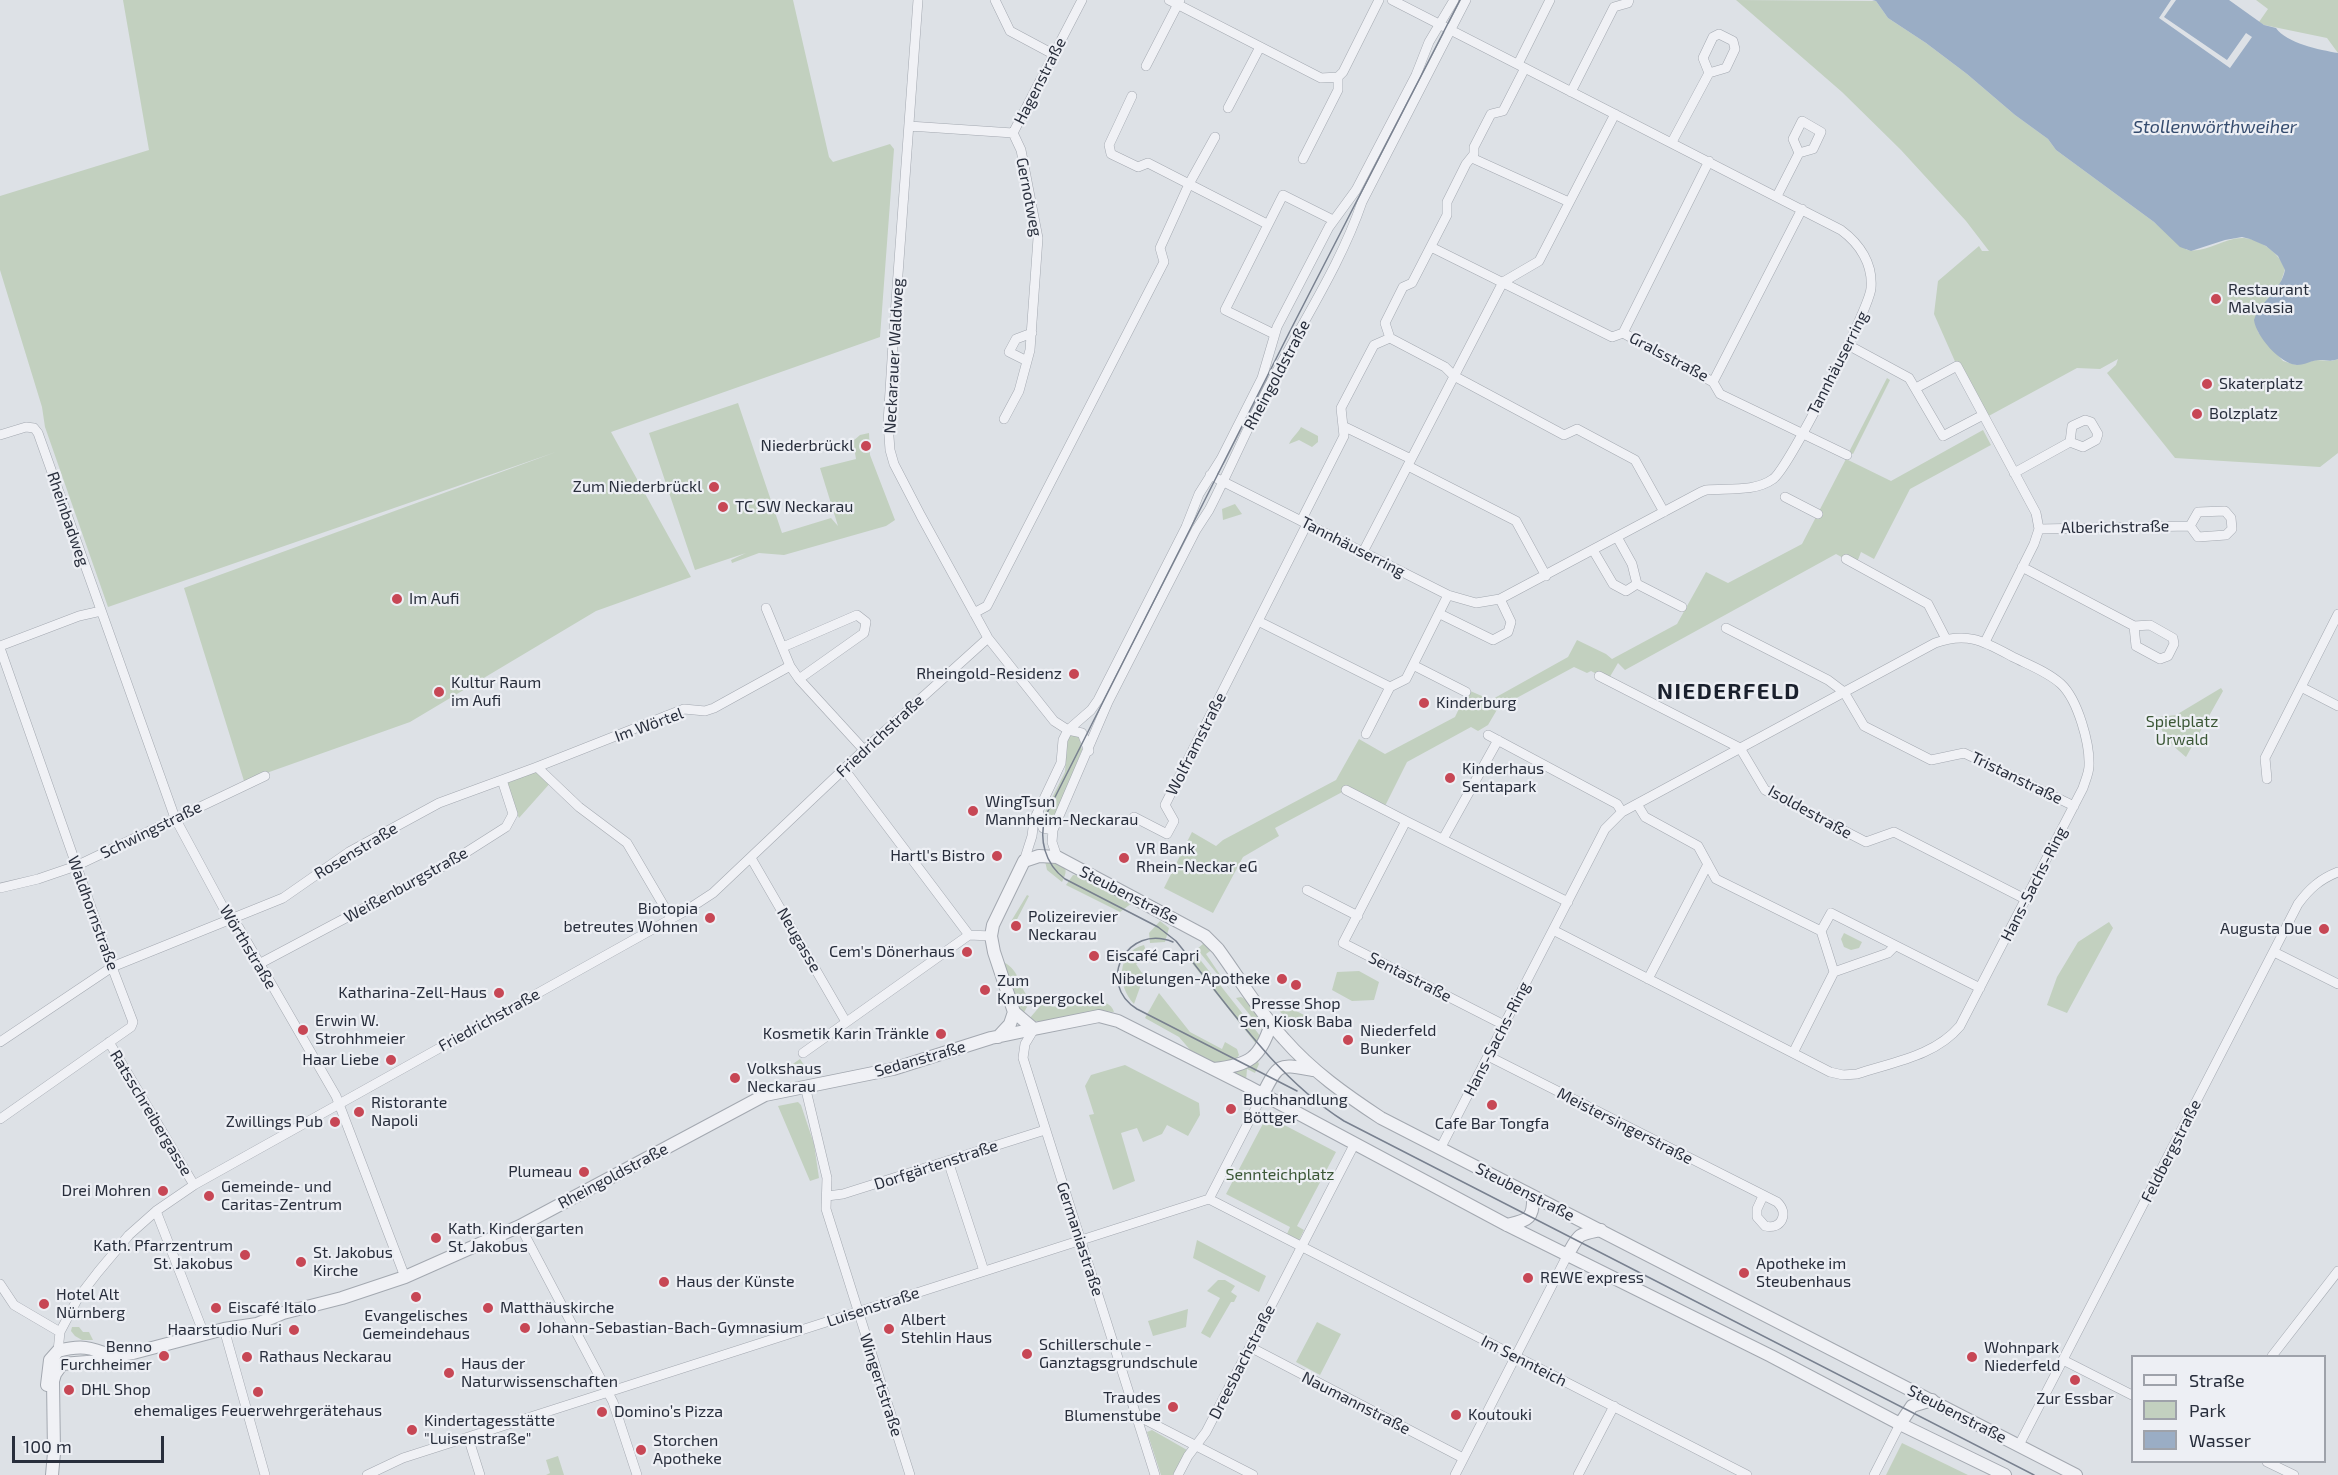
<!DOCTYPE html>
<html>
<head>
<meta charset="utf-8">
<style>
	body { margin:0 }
	#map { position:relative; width:2338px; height:1475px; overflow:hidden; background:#dde1e6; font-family:"Exo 2",sans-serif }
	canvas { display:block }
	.legend { position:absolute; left:2131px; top:1355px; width:195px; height:108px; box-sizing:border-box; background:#edeff4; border:2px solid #9ea2aa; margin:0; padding:8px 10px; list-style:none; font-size:18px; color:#282e3c }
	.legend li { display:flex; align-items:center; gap:12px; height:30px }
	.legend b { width:30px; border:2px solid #9ea2aa }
	.scale { position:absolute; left:12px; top:1436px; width:152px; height:27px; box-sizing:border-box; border:3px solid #282e3c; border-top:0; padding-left:8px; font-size:18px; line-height:21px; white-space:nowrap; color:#282e3c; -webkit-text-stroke:4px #edeff4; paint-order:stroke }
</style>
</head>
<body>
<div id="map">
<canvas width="2338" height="1475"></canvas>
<ul class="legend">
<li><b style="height:8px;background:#f0f1f5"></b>Straße</li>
<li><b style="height:16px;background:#c2d0bf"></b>Park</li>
<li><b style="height:16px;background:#9aadc5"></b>Wasser</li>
</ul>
<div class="scale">100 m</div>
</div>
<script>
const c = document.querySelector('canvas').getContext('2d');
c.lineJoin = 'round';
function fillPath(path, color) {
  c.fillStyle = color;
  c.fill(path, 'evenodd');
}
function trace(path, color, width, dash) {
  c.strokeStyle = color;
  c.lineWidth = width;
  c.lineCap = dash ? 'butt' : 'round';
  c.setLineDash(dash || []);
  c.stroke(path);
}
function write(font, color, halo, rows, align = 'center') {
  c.font = font + ' "Exo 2",sans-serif';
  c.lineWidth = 4.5;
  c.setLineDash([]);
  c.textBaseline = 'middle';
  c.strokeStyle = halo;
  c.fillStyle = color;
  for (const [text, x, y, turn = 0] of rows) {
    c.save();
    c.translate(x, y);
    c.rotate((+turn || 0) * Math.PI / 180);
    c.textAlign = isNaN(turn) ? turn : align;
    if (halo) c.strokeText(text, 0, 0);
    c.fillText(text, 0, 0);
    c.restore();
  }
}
const green = new Path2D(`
	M123,0H793L829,157L833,162L890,144L894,149L880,337L611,432L691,577L596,611L410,722L244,781L184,588L556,452L108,607L45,427L42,407L0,270V196L149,150Z
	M1736,0L1876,1L1888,18L1926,43L1967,74L2015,115L2048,139L2056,150L2154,222L2187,250C2215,254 2233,225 2264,245C2274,251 2281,259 2285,269L2280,285L2256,313L2258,332L2283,361L2296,365L2316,360L2332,361L2338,359V453L2320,467L2175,458L2107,373L2116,365L2118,359L2100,369L2077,368L1985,418L1957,366L1934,314L1938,281L1979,246L1982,251H1989L1966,221L1901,150L1842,92Z
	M2256,0H2338V53L2327,38L2264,25L2259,22L2268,9Z
	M1887,378L1890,380L1853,454L1849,452Z
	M738,403L782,533L831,518L838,526L820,468L856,459L853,441L860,435L869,433L870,455L895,520L886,526L784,555L759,553L732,563L731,560L746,553L695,570L649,433Z
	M1301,427L1318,436V442L1312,447L1299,440L1289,444C1292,437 1298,433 1301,427Z
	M1983,430L1991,445L1910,489L1874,559L1861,552L1856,565L1836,554L1625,670L1618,663L1608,680L1591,671L1587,673L1574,667L1498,708L1488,725L1478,731L1471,727L1407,762L1384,808L1346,790L1275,828L1279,836L1243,857L1213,913L1164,888L1192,832L1216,846L1223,840L1336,780L1359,739L1385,754L1455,717L1468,690L1491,700L1568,657L1577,640L1606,654L1612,659L1677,624L1706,572L1728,583L1802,544L1846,459L1891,481Z
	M1235,504L1242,514L1223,520L1222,509Z
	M2221,688L2223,691L2186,757C2172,745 2161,736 2158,717L2176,715Z
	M1074,734L1079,737L1082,750L1052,824L1047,827L1043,816L1065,772L1067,742L1069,736Z
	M537,767L552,781L519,818L502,780Z
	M1045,861C1060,863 1072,864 1062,882L1047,870Z
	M1073,875L1082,876L1132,903L1120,912L1066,885Z
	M1027,895L1029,896L1014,925L1010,923Z
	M1160,921L1169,928L1165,942L1150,943L1149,933Z
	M2109,922L2113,928L2067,1013L2047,1005L2057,977L2078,942Z
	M1194,933L1213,949L1206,954L1231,991L1197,949L1203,944Z
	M1844,933L1862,942L1859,948L1851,950L1844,947L1841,939Z
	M1144,945L1148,956L1136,964L1144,976L1134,1004C1117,986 1116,952 1144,945Z
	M1194,952L1261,1037L1257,1045L1187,957Z
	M1003,962C1021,970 1018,988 1031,1000L1023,1014L1018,1007Z
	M1359,971L1379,982L1374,1000L1352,1001L1332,990L1337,972Z
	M1159,993L1190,1032L1222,1049L1225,1042L1237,1049L1239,1055L1235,1061L1217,1065L1192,1052L1179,1037L1145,1018Z
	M1241,997C1252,1002 1264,1019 1263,1031L1236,998Z
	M1091,998C1100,1000 1112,1003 1114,1012C1090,1008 1046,1028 1029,1019L1041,1005L1058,1007Z
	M1275,1000L1306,1016L1304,1024L1295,1030L1273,1003Z
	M800,1059L808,1071L789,1074L787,1068Z
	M1257,1060L1259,1064L1255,1073L1247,1069L1246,1081L1231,1072L1245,1068Z
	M1125,1065L1199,1103L1200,1115L1188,1136L1167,1125L1162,1134L1143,1142L1137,1128L1121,1133L1135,1181L1113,1190L1089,1115L1094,1114L1085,1086L1091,1075Z
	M798,1102L801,1105L814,1144L819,1178L810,1181L778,1106Z
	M1267,1116L1336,1152L1297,1226L1304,1230L1299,1240L1287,1234L1290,1227L1226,1194Z
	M1197,1240L1266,1276L1259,1292L1193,1258Z
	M1218,1280H1225L1235,1286L1231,1292L1237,1296L1234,1302H1231L1210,1338L1201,1333L1220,1298L1207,1291Z
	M1188,1309L1186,1327L1153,1336L1148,1321Z
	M1317,1322L1341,1334L1320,1375L1296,1362Z
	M72,1327H79L83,1332H89L93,1340H82L75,1336L71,1331Z
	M1152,1430L1187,1450L1173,1475H1161L1147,1432Z
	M1902,1443L1968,1475H1886Z
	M558,1456L564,1475H546L550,1473L546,1460Z`);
const water = new Path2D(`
	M1872,0H2229L2264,25L2276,28C2286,43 2320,50 2338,53V359C2331,362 2327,360 2320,360C2312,360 2305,365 2297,365C2280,364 2256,336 2254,320C2261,300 2281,291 2285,270L2278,256L2266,246L2250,239L2242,237L2225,240L2191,251L2180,247L2154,222L2056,150L2048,139L2015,115L1967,74L1926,43L1888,18L1876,1Z`);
const pier = new Path2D(`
	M2171,0H2176L2164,17L2227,60L2246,33L2252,37L2230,68L2159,18Z`);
const minor = new Path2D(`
	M918,0L893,343L888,423L890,450L894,464L921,516L988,638L1054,721L1068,730L1082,733L1089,751
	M995,0L1010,31L1053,54
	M1169,0L1321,78L1338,77L1343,72L1379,0
	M1518,64L1550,0
	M1146,66L1180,0
	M1571,92L1614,7L1628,3L1629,0
	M1132,96L1109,145L1111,154L1138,167L1148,163L1267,224
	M1228,108L1260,47
	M909,126L1013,133L1082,0
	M1672,142L1709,73L1726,68L1735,49L1733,41L1719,34L1713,37L1703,58L1709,73
	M1472,158L1569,202
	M1303,159L1338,90V77
	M1709,161L1623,333L1713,382L1802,209
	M1777,196L1799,153L1813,149L1821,132L1802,121L1793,139L1799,153
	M1431,247L1612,337L1623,333
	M1274,334L1225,310L1283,195L1333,220
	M1390,338L1445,367L1454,376L1564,435L1577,429L1635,460L1664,512
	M1390,338L1385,323L1403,287L1412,283L1447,215V202L1466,164L1474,154V147L1491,114L1503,111L1525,68
	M1848,345L1909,378L1943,436L1983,415
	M1027,361L1009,352L1016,339L1032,333
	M1713,382L1720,394L1847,455
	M1916,388L1957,366L2036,513L2039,529L2034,544L1985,642
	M1004,419L1019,391L1030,350L1038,238L1021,150L1013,133
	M1343,426L1411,459
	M0,435L26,427L34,428L38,433L175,818L223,907L239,928L336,1096L405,1277
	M1408,466L1516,521L1546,576
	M2014,473L2070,442L2072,426L2085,420L2091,422L2098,434L2096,440L2083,447L2070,442
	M1210,475L1448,595L1476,603L1500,599L1701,492L1706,490C1728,488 1755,492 1773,479C1788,469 1870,308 1871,288C1873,264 1860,244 1841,230L1392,0
	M1785,497L1818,514
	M1301,521L1344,436L1341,408L1374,345L1390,338
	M2039,529L2190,526L2198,537L2226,535L2232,529L2231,518L2225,511L2198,512L2190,526
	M1617,537L1632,564L1637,584L1682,607
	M1593,550L1613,584L1626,591L1637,584
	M1363,552L1503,282L1539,261L1615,114
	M1846,559L1928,604L1946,639
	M2022,567L2134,626L2150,625L2173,638L2174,644L2168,656L2160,659L2136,646L2134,626
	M766,608L790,666L799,679L864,750
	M974,613L987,606L1149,291L1164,262L1160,248L1189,184L1215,137
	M1440,614L1493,640L1508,632L1511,622L1500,599
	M1258,621L1390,687
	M1726,628L1828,680L1844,692L1864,726L1931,760L1964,753L2074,806
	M0,646L79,616L101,611
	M783,647L857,615L866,622L864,633L799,679
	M0,648L112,967L133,1022L131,1027L0,1119
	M1413,665L1466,692
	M1599,676L1740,748L1765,790L1866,842L1894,832L2027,900
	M2301,687L2338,706
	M1366,734L1390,687L1406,679L1448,595
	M1488,735L1617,804L1622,812
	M537,767L579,807L627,843L671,918
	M844,769L969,935
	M2267,779L2265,758L2338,614
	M1346,790L1406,821
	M1637,804L1645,817L1698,846L1716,879L1821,931L1831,913L1980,988
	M1038,811L1043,828L1053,830
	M1134,817L1167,834L1174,821L1165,805L1307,524
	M1443,839L1498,740
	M1057,857L1052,842L1053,830L1108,702L1196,530L1209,510C1234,461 1255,410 1282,362C1310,310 1343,258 1362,202L1466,0
	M751,858L846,1022
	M1024,861L1032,836L1034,820L1061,763L1063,740L1068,730L1091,710L1098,700L1186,527L1199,494L1221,459L1262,378L1277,327L1329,227L1356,190L1416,75L1429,42L1454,0
	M0,888L38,879L76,866L265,776
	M1307,890L1358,916
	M1821,931L1834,972L1888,953L1895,946
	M2274,952L2338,984
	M259,964L451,862L506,827L513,814L502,780
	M1648,979L1708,864
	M1504,1025L1343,943L1406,821L1568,902
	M1034,1029L1025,1044L1023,1058L1155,1475
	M0,1042L112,967L283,898L349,852L439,803L537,767L684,709L705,711L714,708L790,666
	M109,1042L194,1185
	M803,1053L969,935L991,936
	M1793,1053L1834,972
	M1488,1056L1777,1202C1789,1213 1782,1230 1765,1226L1757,1217V1209L1763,1196
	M805,1086L827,1178L826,1209L910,1475
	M1440,1149L1605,829L1622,812L1935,643C1968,631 1985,642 2013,657C2029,665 2048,672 2061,684C2078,700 2090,744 2089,766C2089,773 2085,781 2083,788L1960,1026C1935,1056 1893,1062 1857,1074L1843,1075L1830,1072L1553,930
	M948,1161L984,1271
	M827,1196L843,1194L1045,1130
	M1209,1199L1747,1475
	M1209,1199L1263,1094
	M156,1211L204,1334
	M520,1226L613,1402L637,1475
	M0,1284L14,1305L60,1332
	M224,1329L265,1475
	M1250,1347L1463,1458
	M58,1351L60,1332L78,1298L98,1272L129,1235L156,1211L194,1185L687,910L713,893L864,750L988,638
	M2272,1356L2338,1271
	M2063,1360L2132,1395
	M1136,1415L1253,1475
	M468,1437L480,1475
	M2019,1445L2298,904C2309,889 2320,879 2338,872
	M2267,1462L2294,1475
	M367,1475L403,1458L1209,1199
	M1178,1475L1188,1456L1206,1432L1354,1145
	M1455,1475L1568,1254
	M1578,1475L1614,1406
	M1874,1475L1900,1424`);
const tertiary = new Path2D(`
	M1034,1029L1014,1012L994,952L991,936L993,925L1024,861L1039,856L1057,857L1205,936L1218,949C1240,979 1259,1012 1284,1039C1312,1071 1346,1095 1381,1118L2076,1475
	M998,1037L1010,1024L1014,1012
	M1214,1069C1250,1065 1260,1058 1271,1024
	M1263,1094C1279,1062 1279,1064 1313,1070
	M1507,1225C1527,1220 1534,1220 1533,1196
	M1568,1254C1580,1233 1577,1235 1601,1230
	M58,1351C81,1345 90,1347 112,1356
	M62,1364L100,1361L112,1356L133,1353L224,1329L257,1324L283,1313L342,1298L405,1277L520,1226L765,1095L893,1069L991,1038L1034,1029L1099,1016L1118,1021L1247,1086L1507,1225L1771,1356L1900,1424L2005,1475
	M47,1385L50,1360L58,1351
	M1900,1424L1912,1406L1932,1400
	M52,1475L54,1453L53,1381L55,1374L62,1364`);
const tram = new Path2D(`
	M1460,0L1289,333L1046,815C1038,839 1045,864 1065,879L1158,927L1176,941C1228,1005 1274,1076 1344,1121L2034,1475
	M1173,942C1127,923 1095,983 1137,1009L1297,1091`);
const markers = [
	[2216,299,6,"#c74755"],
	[2207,384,6,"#c74755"],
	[2197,414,6,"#c74755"],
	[866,446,6,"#c74755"],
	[714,487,6,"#c74755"],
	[723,507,6,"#c74755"],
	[397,599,6,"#c74755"],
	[1074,674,6,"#c74755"],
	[439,692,6,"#c74755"],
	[1424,703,6,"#c74755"],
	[1450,778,6,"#c74755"],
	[973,811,6,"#c74755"],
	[997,856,6,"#c74755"],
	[1124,858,6,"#c74755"],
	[710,918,6,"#c74755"],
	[1016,926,6,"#c74755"],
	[2324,929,6,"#c74755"],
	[967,952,6,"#c74755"],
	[1094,956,6,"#c74755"],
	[1282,979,6,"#c74755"],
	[1296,985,6,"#c74755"],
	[985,990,6,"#c74755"],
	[499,993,6,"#c74755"],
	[303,1030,6,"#c74755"],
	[941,1034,6,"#c74755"],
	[1348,1040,6,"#c74755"],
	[391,1060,6,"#c74755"],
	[735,1078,6,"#c74755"],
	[1492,1105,6,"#c74755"],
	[1231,1109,6,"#c74755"],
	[359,1112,6,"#c74755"],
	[335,1122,6,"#c74755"],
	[584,1172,6,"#c74755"],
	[163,1191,6,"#c74755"],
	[209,1196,6,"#c74755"],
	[436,1238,6,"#c74755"],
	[245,1255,6,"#c74755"],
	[301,1262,6,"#c74755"],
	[1744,1273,6,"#c74755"],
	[1528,1278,6,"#c74755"],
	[664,1282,6,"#c74755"],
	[416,1297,6,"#c74755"],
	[44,1304,6,"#c74755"],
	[216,1308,6,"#c74755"],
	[488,1308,6,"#c74755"],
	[525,1328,6,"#c74755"],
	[889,1329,6,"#c74755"],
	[294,1330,6,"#c74755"],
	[1027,1354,6,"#c74755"],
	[164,1356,6,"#c74755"],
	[247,1357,6,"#c74755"],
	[1972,1357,6,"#c74755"],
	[449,1373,6,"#c74755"],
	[2075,1380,6,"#c74755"],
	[69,1390,6,"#c74755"],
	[258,1392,6,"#c74755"],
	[1173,1407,6,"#c74755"],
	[602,1412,6,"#c74755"],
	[1456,1415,6,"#c74755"],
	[412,1430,6,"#c74755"],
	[641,1450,6,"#c74755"]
];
const streetNames = [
	["Hagenstraße",1040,81,-63],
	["Gernotweg",1029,197,79],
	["Neckarauer Waldweg",894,356,-87],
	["Gralsstraße",1669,357,28],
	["Tannhäuserring",1838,363,-63],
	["Rheingoldstraße",1277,375,-62],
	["Rheinbadweg",68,519,71],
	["Alberichstraße",2115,527,-1],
	["Tannhäuserring",1353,547,27],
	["Im Wörtel",649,725,-20],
	["Friedrichstraße",880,736,-43],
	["Wolframstraße",1196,744,-63],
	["Tristanstraße",2017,778,26],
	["Isoldestraße",1810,812,29],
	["Schwingstraße",151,830,-26],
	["Rosenstraße",356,851,-31],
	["Hans-Sachs-Ring",2034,884,-63],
	["Weißenburgstraße",406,885,-29],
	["Steubenstraße",1129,895,27],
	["Waldhornstraße",93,913,70],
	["Neugasse",799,940,60],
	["Wörthstraße",248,947,59],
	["Sentastraße",1410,977,27],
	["Friedrichstraße",489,1020,-29],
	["Hans-Sachs-Ring",1497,1039,-63],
	["Sedanstraße",920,1059,-16],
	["Ratsschreibergasse",151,1113,59],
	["Meistersingerstraße",1625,1126,27],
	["Feldbergstraße",2171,1151,-63],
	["Dorfgärtenstraße",936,1165,-18],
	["Rheingoldstraße",613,1176,-28],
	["Steubenstraße",1525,1192,27],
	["Germaniastraße",1080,1239,72],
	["Luisenstraße",873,1307,-18],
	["Im Sennteich",1524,1361,27],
	["Dreesbachstraße",1242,1362,-63],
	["Wingertstraße",881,1385,72],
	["Naumannstraße",1356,1403,27],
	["Steubenstraße",1957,1414,27]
];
const poiNames = [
	["Restaurant",2228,290],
	["Malvasia",2228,308],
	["Skaterplatz",2219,384],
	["Bolzplatz",2209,414],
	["Niederbrückl",854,446,"right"],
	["Zum Niederbrückl",702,487,"right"],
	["TC SW Neckarau",735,507],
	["Im Aufi",409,599],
	["Rheingold-Residenz",1062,674,"right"],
	["Kultur Raum",451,683],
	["im Aufi",451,701],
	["Kinderburg",1436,703],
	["Kinderhaus",1462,769],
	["Sentapark",1462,787],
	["WingTsun",985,802],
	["Mannheim-Neckarau",985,820],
	["VR Bank",1136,849],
	["Rhein-Neckar eG",1136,867],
	["Hartl's Bistro",985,856,"right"],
	["Biotopia",698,909,"right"],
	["betreutes Wohnen",698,927,"right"],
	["Polizeirevier",1028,917],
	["Neckarau",1028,935],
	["Augusta Due",2312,929,"right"],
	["Cem's Dönerhaus",955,952,"right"],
	["Eiscafé Capri",1106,956],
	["Nibelungen-Apotheke",1270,979,"right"],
	["Zum",997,981],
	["Knuspergockel",997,999],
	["Katharina-Zell-Haus",487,993,"right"],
	["Presse Shop",1296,1004,"center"],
	["Sen, Kiosk Baba",1296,1022,"center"],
	["Erwin W.",315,1021],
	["Strohhmeier",315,1039],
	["Niederfeld",1360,1031],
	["Bunker",1360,1049],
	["Kosmetik Karin Tränkle",929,1034,"right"],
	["Haar Liebe",379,1060,"right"],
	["Volkshaus",747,1069],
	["Neckarau",747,1087],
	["Buchhandlung",1243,1100],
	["Böttger",1243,1118],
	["Ristorante",371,1103],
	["Napoli",371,1121],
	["Zwillings Pub",323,1122,"right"],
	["Cafe Bar Tongfa",1492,1124,"center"],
	["Plumeau",572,1172,"right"],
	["Gemeinde- und",221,1187],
	["Caritas-Zentrum",221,1205],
	["Drei Mohren",151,1191,"right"],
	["Kath. Kindergarten",448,1229],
	["St. Jakobus",448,1247],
	["Kath. Pfarrzentrum",233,1246,"right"],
	["St. Jakobus",233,1264,"right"],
	["St. Jakobus",313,1253],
	["Kirche",313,1271],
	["Apotheke im",1756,1264],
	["Steubenhaus",1756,1282],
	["REWE express",1540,1278],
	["Haus der Künste",676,1282],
	["Hotel Alt",56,1295],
	["Nürnberg",56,1313],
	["Eiscafé Italo",228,1308],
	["Matthäuskirche",500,1308],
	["Evangelisches",416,1316,"center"],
	["Gemeindehaus",416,1334,"center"],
	["Albert",901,1320],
	["Stehlin Haus",901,1338],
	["Johann-Sebastian-Bach-Gymnasium",537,1328],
	["Haarstudio Nuri",282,1330,"right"],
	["Schillerschule -",1039,1345],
	["Ganztagsgrundschule",1039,1363],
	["Benno",152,1347,"right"],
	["Furchheimer",152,1365,"right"],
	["Wohnpark",1984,1348],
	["Niederfeld",1984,1366],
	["Rathaus Neckarau",259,1357],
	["Haus der",461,1364],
	["Naturwissenschaften",461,1382],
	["DHL Shop",81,1390],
	["Traudes",1161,1398,"right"],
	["Blumenstube",1161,1416,"right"],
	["Zur Essbar",2075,1399,"center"],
	["ehemaliges Feuerwehrgerätehaus",258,1411,"center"],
	["Domino’s Pizza",614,1412],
	["Koutouki",1468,1415],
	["Kindertagesstätte",424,1421],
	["\"Luisenstraße\"",424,1439],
	["Storchen",653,1441],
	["Apotheke",653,1459]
];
const parkNames = [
	["Spielplatz",2182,722],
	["Urwald",2182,740],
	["Sennteichplatz",1280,1175]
];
const waterNames = [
	["Stollenwörthweiher",2215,127]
];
const districtNames = [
	["NIEDERFELD",1729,692]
];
fillPath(green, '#c2d0bf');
fillPath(water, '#9aadc5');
fillPath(pier, '#dde1e6');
trace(minor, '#a3a8b0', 10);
trace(tertiary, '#a3a8b0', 14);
trace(minor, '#f0f1f5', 9);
trace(tertiary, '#f0f1f5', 12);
trace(tram, '#78808f', 1.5);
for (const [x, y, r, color] of markers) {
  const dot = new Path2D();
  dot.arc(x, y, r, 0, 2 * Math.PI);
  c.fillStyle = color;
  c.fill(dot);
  trace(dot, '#edeff4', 2);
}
write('16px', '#282e3c', '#edeff4', streetNames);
write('16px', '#282e3c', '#edeff4', poiNames, 'left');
write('16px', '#3b5736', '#edeff4', parkNames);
write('italic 18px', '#344b6e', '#edeff4', waterNames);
c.letterSpacing = '1.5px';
write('bold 22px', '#1a202d', '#edeff4', districtNames);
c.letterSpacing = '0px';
</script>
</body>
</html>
